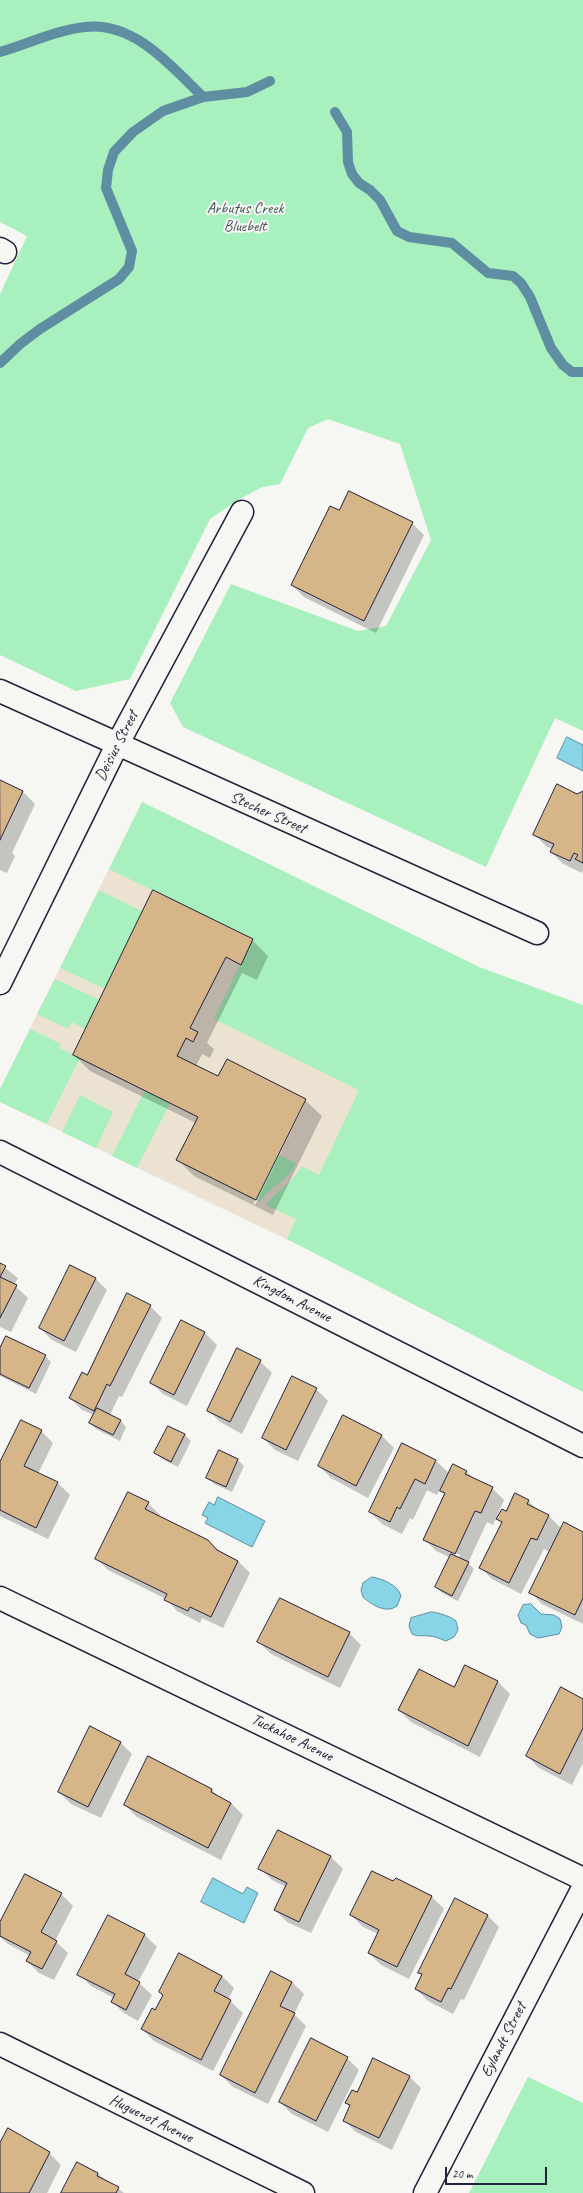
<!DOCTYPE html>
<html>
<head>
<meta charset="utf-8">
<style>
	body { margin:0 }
	#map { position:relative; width:583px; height:2193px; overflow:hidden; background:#f6f6f2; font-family:Caveat,sans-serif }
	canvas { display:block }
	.scale { position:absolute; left:445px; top:2167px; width:102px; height:18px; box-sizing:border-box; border:2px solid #22223b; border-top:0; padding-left:5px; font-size:12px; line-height:14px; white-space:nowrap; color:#22223b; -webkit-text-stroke:3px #f6f6f2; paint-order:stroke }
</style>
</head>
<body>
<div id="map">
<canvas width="583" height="2193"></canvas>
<div class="scale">20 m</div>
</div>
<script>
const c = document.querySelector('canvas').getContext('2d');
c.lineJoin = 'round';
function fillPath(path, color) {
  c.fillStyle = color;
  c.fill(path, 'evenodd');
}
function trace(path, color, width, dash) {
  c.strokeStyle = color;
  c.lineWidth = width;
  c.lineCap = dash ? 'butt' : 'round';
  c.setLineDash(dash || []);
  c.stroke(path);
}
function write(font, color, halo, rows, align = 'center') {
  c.font = font + ' Caveat,sans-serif';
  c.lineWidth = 4;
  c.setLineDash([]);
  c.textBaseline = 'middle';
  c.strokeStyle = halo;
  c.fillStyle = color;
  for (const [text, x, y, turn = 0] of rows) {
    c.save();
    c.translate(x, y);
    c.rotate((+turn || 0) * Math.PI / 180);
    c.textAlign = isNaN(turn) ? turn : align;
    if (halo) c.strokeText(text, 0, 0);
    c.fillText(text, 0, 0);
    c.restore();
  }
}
const built = new Path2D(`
	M142,802L479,967L334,1262L0,1102V1089Z`);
const green = new Path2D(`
	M0,0H583V731L555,718L486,867L183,727L170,703L231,584L358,631L386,626L431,540L400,444L328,419L308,428L280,484L262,487L238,500L210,519L130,679L76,691L0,655V294L27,236L0,222Z
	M142,802L479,967L583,1005V1392L287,1239L296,1219L266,1205C278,1189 291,1185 302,1166L319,1175L359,1090L214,1019L252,939L109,869Z
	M99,890L143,912L105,989L60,968Z
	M55,979L100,1000L85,1029L72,1022L68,1029L37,1014Z
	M30,1029L61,1044L59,1048L80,1058L47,1124L0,1102V1089Z
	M145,1090L170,1103L137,1168L112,1156Z
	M80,1095L113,1112L96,1148L62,1132Z
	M278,1155L296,1163C288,1182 269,1186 260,1202L256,1200Z
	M528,2077L583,2103V2193H469Z`);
const water = new Path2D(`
	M567,737L583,745V771L557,758Z
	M218,1497L265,1521L252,1547L205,1523L208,1518L202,1515L209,1502L214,1505Z
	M372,1577C383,1579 398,1585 401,1596L397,1606C386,1614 372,1605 363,1597L361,1590L363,1583Z
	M531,1604L541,1614L554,1615L560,1619L562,1627L559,1634L538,1638L530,1634L526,1625L521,1623L518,1615L523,1605Z
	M431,1612C437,1612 452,1617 456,1621L458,1630L454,1637L446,1641C440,1639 435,1636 429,1636C422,1635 419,1637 412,1634L409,1626L411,1618Z
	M213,1878L243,1894L247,1887L258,1893L244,1923L201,1902Z`);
const shadow = new Path2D(`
	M412,523L424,535L376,633L304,597L292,585Z
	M0,781L23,792L35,804L12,853L15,856L7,873L0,870Z
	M583,792V870L582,873L563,864L551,852L553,849L547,847L535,835Z
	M252,940L268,956L257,980L242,973L207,1043L214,1049L210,1058L202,1054L196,1066L218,1077L305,1100L322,1116L273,1215L194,1176L178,1160L196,1123L90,1071L74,1055ZM302,1105H304L255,1205L253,1204Z
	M0,1264L18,1278L14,1285L28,1298L11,1332L0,1327Z
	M95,1278L107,1290L76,1352L52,1340L40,1328Z
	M150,1306L162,1318L122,1397L119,1396L110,1415L120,1420L126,1427L120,1441L96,1429L90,1423L94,1415L82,1410L70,1398Z
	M182,1321L205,1333L217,1345L187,1406L163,1394L151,1382Z
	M0,1350L45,1356L51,1362L36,1394L0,1376Z
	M260,1361L272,1373L242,1434L220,1422L208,1410Z
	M316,1389L328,1401L298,1461L275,1450L263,1438Z
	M344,1417L382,1436L394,1448L368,1498L331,1478L319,1466Z
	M168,1427L185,1435L191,1441L178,1467L162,1459L156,1453Z
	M41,1431L53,1443L38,1474L58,1483L70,1495L48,1539L0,1516V1465Z
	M402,1445L436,1461L449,1473L437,1495L427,1490L413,1520L410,1518L402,1534L382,1524L370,1512Z
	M220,1452L238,1460L244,1466L232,1492L214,1484L208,1478Z
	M466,1471L474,1479L492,1488L504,1500L493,1525L487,1522L468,1563L474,1569L458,1601L442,1593L436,1587L451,1558L436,1551L424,1539L445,1495L441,1491ZM437,1545L460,1555L459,1557L437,1547Z
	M528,1501L538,1510L549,1516L562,1529L583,1533V1624L542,1604L530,1592L550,1552L544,1549L521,1594L492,1579L480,1567L502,1524L498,1519Z
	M148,1503L160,1515L159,1517L238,1561L250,1573L223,1628L202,1618L200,1623L177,1611L166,1599L108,1570L96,1558Z
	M349,1633L361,1645L340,1688L271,1654L259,1642Z
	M465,1666L498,1682L510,1694L480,1757L411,1722L399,1710L455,1688Z
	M583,1700V1763L572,1785L539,1768L527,1756Z
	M120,1742L132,1754L101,1818L71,1804L59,1792Z
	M212,1790L220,1798L231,1803L243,1815L221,1860L137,1817L125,1805Z
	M278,1831L331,1857L343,1869L311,1933L287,1922L275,1910L286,1887L272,1880L260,1868Z
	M396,1879L432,1897L444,1909L409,1979L381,1965L369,1953L378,1934L363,1927L351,1915Z
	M61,1894L73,1906L55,1941L68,1953L54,1980L39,1973L27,1961L30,1956L8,1944L0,1937V1924Z
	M487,1915L499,1927L464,2000L461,1999L453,2014L428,2001L416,1989L423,1976L420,1973Z
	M109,1916L145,1935L157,1947L138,1982L152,1995L138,2021L124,2013L112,2002L114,1998L91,1986L79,1974Z
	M222,1976L234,1988L228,1999L243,2013L213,2071L154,2041L142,2029L156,2011L163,1996L160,1992Z
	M292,1982L304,1994L294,2014L306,2026L268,2104L233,2087L221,2075Z
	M311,2040L347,2058L359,2070L328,2132L292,2114L280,2102Z
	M409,2076L421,2088L392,2150L356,2132L344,2120L351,2106L347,2103L357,2094Z
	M0,2145L49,2153L61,2165L47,2193H0Z
	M98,2174L124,2193H63Z`);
const stream = new Path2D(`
	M0,52C28,44 56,30 85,27C134,21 171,66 203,97
	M335,112L347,132L348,162L352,174L359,183L370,190L380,200L397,231L409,237L452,243L488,273L513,276L521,283L530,297L551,348L563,365L572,372H583
	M0,363L20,344L40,329L119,279L129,267L132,251L106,188L108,170L114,152L133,132L163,111L203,97L247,92L270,81`);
const building = new Path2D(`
	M349,491L413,522L364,621L291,585L330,506L339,510Z
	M0,780L23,791L0,840Z
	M557,784L577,794L583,791V863L575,859L578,855L574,853L570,861L550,852L554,844L533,835Z
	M153,890L253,939L241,965L226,957L190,1028L198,1032L193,1042L186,1038L177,1056L218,1076L227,1059L306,1099L256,1200L176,1160L198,1117L73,1055Z
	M0,1263L6,1266L0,1277L17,1285L0,1318Z
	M70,1265L96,1278L64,1341L39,1328Z
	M127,1293L151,1305L110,1386L107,1384L94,1411L69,1398L82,1372L87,1375Z
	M181,1320L205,1332L174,1395L150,1383Z
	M6,1336L46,1355L29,1388L0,1374V1348Z
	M237,1348L261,1360L230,1422L207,1411Z
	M292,1376L317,1388L286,1450L262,1438Z
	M97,1408L121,1420L113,1435L89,1423Z
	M343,1415L382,1435L356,1486L318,1466Z
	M21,1420L42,1430L24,1466L58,1482L36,1528L0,1510V1462Z
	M168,1426L185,1434L171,1462L154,1453Z
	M402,1443L436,1460L425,1484L415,1479L400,1509L397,1507L390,1522L369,1512Z
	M219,1450L238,1459L226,1487L206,1478Z
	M453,1464L467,1471L465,1474L493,1487L481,1513L475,1511L455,1554L423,1540L445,1493L440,1491Z
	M128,1492L149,1502L145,1509L208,1540L217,1550L238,1561L211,1617L190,1607L188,1611L164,1600L167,1594L95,1559Z
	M515,1493L529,1500L527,1504L549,1515L537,1540L531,1538L509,1583L479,1568L502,1522L496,1519L502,1509L506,1511Z
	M564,1522L583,1532V1598L575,1615L529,1593Z
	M451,1554L469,1562L452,1596L435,1587Z
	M280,1598L350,1632L328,1677L257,1642Z
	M465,1665L498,1681L468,1746L398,1710L419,1669L454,1687Z
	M561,1687L583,1699V1728L560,1774L526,1756Z
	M90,1726L121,1742L88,1807L58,1792Z
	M148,1756L212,1789L211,1792L231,1803L208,1848L124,1805Z
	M278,1830L331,1856L299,1922L274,1910L287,1883L258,1869Z
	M372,1871L393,1881L396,1878L432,1896L397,1967L368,1953L379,1930L350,1915Z
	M25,1874L62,1893L41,1932L57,1941L42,1969L26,1961L31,1952L0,1936V1922Z
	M455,1898L488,1915L451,1989L448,1988L441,2002L415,1989L422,1974L418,1973Z
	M108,1915L145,1934L125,1974L140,1982L126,2010L111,2002L115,1994L77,1975Z
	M179,1953L222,1976L214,1991L231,2000L201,2060L141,2029L152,2008L155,2010L163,1995L159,1992Z
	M271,1971L292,1982L280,2006L295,2013L255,2093L220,2075Z
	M311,2038L348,2057L316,2121L279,2102Z
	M373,2058L410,2076L379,2138L343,2121L350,2105L345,2103L352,2090L357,2092Z
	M8,2128L50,2152L29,2193H0V2143Z
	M77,2162L98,2173L97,2176L119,2187L116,2193H61Z`);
const minor = new Path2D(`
	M0,249L5,252
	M0,691L537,933
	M0,983L117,745L242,512
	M0,1152L583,1446
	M0,1598L583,1879
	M425,2193L583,1888`);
const tertiary = new Path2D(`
	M0,2044L303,2193`);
const parkNames = [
	["Arbutus Creek",245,209],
	["Bluebelt",245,227]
];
const streetNames = [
	["Deisius Street",117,746,-63],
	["Stecher Street",268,813,24],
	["Kingdom Avenue",292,1299,27],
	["Tuckahoe Avenue",292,1738,26],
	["Eylandt Street",504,2040,-63],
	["Huguenot Avenue",151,2119,26]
];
fillPath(built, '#ece2d2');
fillPath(green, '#a8f0bd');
fillPath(water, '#87d5e6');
trace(water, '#5f8da2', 1);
fillPath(shadow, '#0003');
trace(stream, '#5f8da2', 10);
fillPath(building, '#d6b589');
trace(building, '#22223b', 1);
trace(minor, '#22223b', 25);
trace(tertiary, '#22223b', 25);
trace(minor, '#f6f6f2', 22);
trace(tertiary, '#f6f6f2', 22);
write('16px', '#44565c', '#f6f6f2', parkNames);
write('16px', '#22223b', '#f6f6f2', streetNames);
</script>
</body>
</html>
